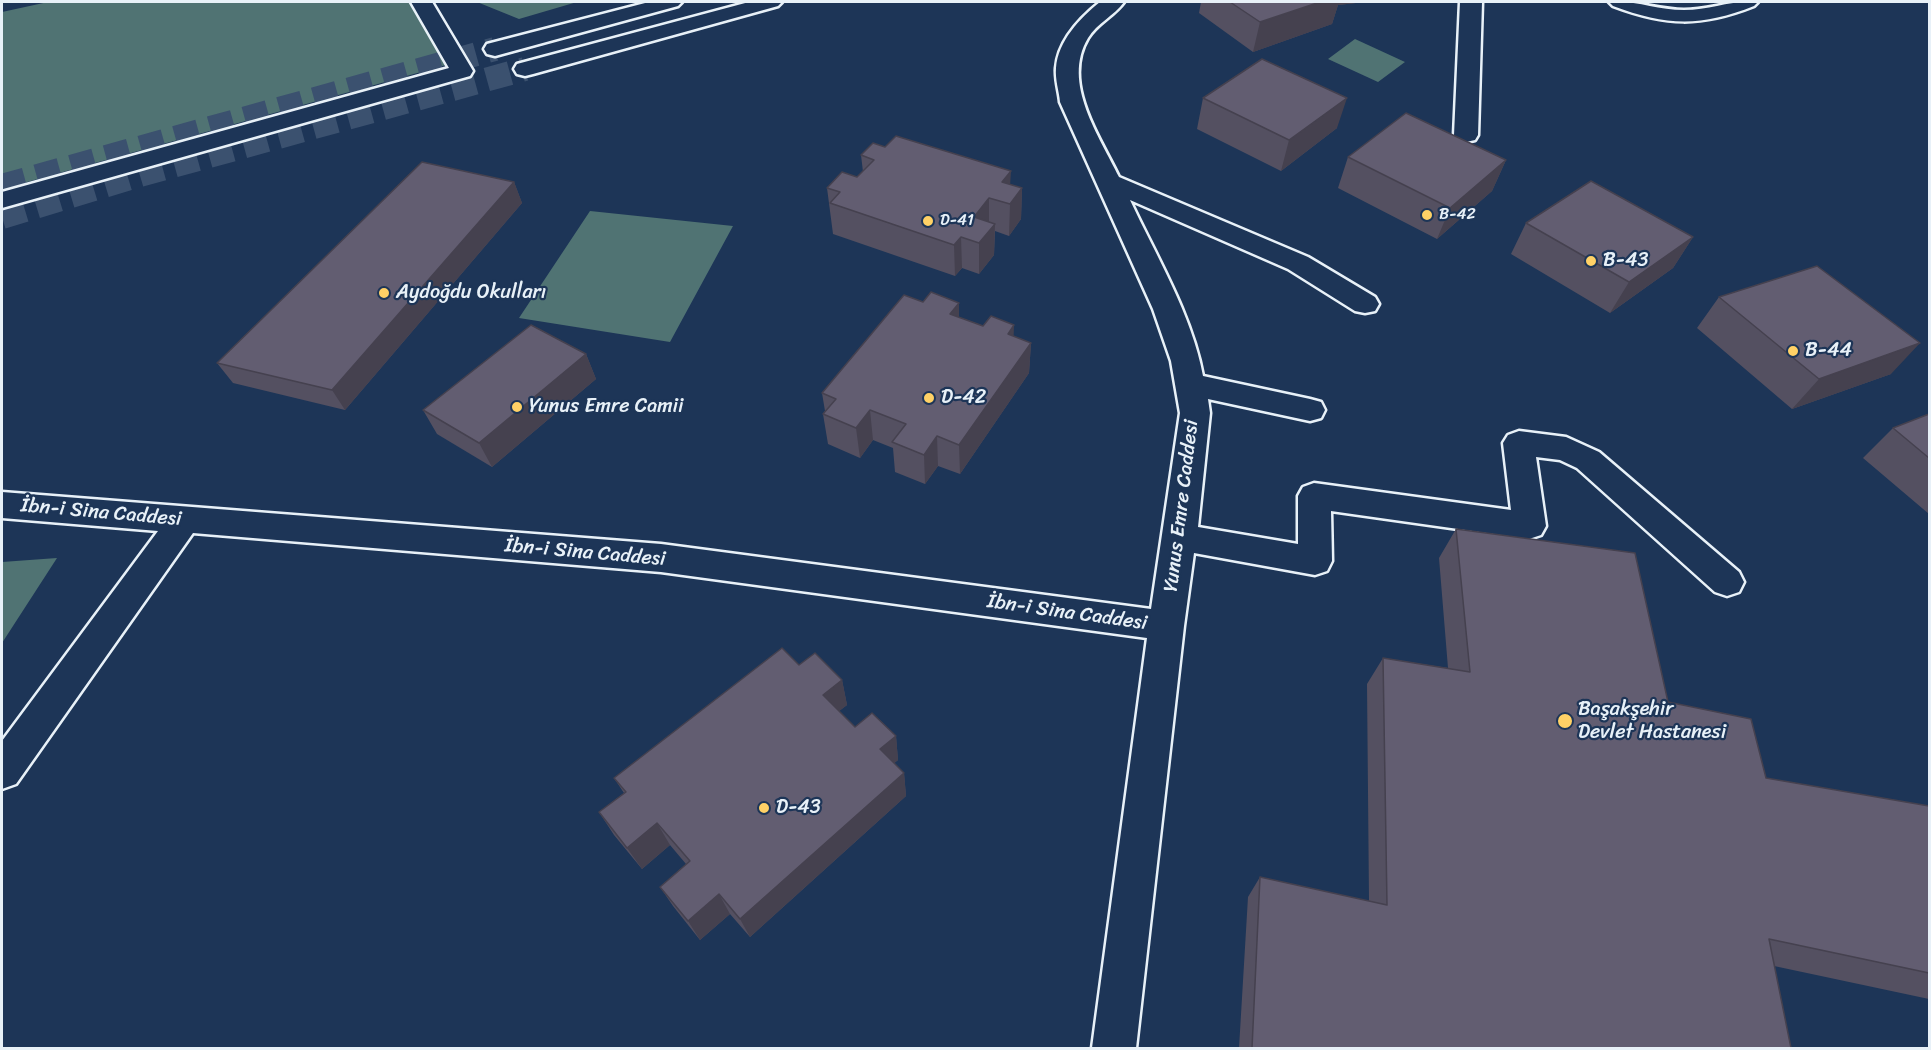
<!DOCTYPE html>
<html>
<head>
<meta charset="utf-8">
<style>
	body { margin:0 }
	#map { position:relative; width:1931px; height:1050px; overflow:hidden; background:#1d3557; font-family:Sriracha,sans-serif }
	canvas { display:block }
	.frame { position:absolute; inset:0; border:3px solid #e8f1f8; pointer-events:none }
</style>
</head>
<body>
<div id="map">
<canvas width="1931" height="1050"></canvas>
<div class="frame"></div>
</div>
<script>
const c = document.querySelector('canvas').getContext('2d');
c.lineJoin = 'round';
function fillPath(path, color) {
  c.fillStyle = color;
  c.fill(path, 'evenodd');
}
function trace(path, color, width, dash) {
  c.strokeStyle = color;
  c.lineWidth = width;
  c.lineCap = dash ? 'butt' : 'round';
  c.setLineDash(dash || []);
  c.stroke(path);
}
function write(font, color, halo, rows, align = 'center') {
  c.font = font + ' Sriracha,sans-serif';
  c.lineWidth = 4.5;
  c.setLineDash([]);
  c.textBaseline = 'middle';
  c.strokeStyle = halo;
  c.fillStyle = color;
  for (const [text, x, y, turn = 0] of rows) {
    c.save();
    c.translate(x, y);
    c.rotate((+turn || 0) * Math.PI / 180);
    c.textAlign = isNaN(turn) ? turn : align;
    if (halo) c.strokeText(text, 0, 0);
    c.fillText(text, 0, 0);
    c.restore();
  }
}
const green = new Path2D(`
	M48,2H410L446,65L2,189V12Z
	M477,2H577L519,19Z
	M1355,39L1405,62L1378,82L1328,59Z
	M590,211L733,226L670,342L519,318Z
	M57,558L2,643V562Z`);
const majorTunnel = new Path2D(`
	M2,186L495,49
	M2,217L140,175L525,69`);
const minor = new Path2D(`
	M411,2H432L473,71L470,76L2,208V192L449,68Z
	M1100,2H1124C1114,16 1097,23 1088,38C1061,83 1100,137 1119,177L1308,257L1375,297L1379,304L1375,311L1365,313L1355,311L1288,269L1130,200C1156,256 1192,315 1203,376L1310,399L1321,402L1325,410L1321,418L1310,421L1208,399L1210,413L1198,527L1298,544V496L1303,487L1314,483L1511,510L1503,443L1508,435L1519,431L1566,437L1599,452L1739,572L1744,582L1739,592L1727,596L1715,592L1577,468L1560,460L1536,457L1546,526L1541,535L1529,539L1331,511L1332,561L1327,571L1315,575L1194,553L1184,626L1136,1048H1092L1147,638L661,572L193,533L16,784L2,789V741L158,531L2,518V492L661,544L1151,609L1180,413L1171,361L1153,309L1060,102C1059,91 1055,80 1056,68C1058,41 1080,18 1100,2Z
	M1460,2H1482L1478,135L1475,140L1466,142L1457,140L1454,135Z
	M1609,2C1636,0 1657,10 1684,10C1710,10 1730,0 1758,2L1754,6C1701,27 1666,26 1613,6Z`);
const major = new Path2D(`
	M649,2H682L678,6L495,56L487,54L484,49L487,44Z
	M749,2H782L778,6L533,74L525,76L517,74L514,69L517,64Z`);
const wall = new Path2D(`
	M1201,2H1365L1338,5L1332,24L1253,52L1199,13Z
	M1203,98L1337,128L1281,171L1197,129Z
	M861,155L1010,185L1022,188L1021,219L1009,236L995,231L994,255L979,274L962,268L955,276L833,234L827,188L857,177L863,172Z
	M1348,157L1506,160L1492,191L1437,239L1338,188Z
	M514,182L522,203L345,410L233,383L217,363Z
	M1526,223L1693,237L1673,268L1610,313L1511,254Z
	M1719,297L1891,374L1792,409L1697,328Z
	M959,317L1031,343L1029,373L960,474L938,466L925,484L895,472L893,448L873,440L860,458L828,444L823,414L825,411L822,393Z
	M586,354L596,379L492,467L437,434L423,410Z
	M1929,414V514L1863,458L1893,428Z
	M1456,529L1668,702L1766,778L1929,806V999L1774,966L1791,1048H1239L1248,897L1260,877L1369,901L1367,684L1383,658L1448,668L1439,558Z
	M799,665L842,680L847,705L839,711L855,727L896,736L898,760L894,763L904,773L906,796L750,937L730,914L700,940L673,906L660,887L686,864L670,845L642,869L614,835L599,812L624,793L614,778Z`);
const shadedWall = new Path2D(`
	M1320,2H1365L1338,5L1332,24L1253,52L1260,22Z
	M1347,98L1337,128L1281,171L1289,140Z
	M1506,160L1492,191L1437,239L1450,208Z
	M1011,171L1009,202L1002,182Z
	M514,182L522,203L345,410L332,390Z
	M1022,188L1021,219L1009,236L1010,204Z
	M989,198V229L974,217Z
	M995,224L994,255L979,274V243Z
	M961,237L962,268L955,276L954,245Z
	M1693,237L1673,268L1610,313L1629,282Z
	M959,303V333L950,314Z
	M1014,325L1013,355L1008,334Z
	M1031,343L1029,373L960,474L959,445Z
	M1920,343L1891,374L1792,409L1819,379Z
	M586,354L596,379L492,467L479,443Z
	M870,410L873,440L860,458L856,428Z
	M937,436L938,466L925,484L924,455Z
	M842,680L847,705L828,720L823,695Z
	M896,736L898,760L883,773L880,749Z
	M904,773L906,796L750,937L740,919Z
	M657,823L670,845L642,869L627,848Z
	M719,894L730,914L700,940L688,921Z`);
const building = new Path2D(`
	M1230,2H1320L1260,22Z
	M1262,59L1347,98L1289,140L1203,98Z
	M1406,113L1506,160L1450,208L1348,157Z
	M896,136L1011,171L1002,182L1022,188L1010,204L989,198L974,217L995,224L979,243L961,237L954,245L830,203L840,192L827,188L842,172L857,177L874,160L861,155L873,143L885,147Z
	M422,162L514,182L332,390L217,363Z
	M1591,181L1693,237L1629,282L1526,223Z
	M1817,266L1920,343L1819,379L1719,297Z
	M931,292L959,303L950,314L983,326L991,316L1014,325L1008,334L1031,343L959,445L937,436L924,455L892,442L906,424L870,410L856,428L823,414L836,399L822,393L904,295L923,302Z
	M531,325L586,354L479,443L423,410Z
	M1929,414V458L1893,428Z
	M1456,529L1635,553L1668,702L1751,719L1766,778L1929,806V973L1769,939L1791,1048H1252L1260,877L1387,905L1383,658L1470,672Z
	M782,648L799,665L815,653L842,680L823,695L855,727L872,713L896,736L880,749L904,773L740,919L719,894L688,921L660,887L690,861L657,823L627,848L599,812L626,792L614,778Z`);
const markers = [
	[1427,215,6,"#ffd166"],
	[928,221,6,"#ffd166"],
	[1591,261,6,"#ffd166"],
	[384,293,6,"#ffd166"],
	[1793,351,6,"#ffd166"],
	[929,398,6,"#ffd166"],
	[517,407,6,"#ffd166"],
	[1565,721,8,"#ffd166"],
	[764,808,6,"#ffd166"]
];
const farPoinames = [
	["B-42",1439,215],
	["D-41",940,221]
];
const poiNames = [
	["B-43",1603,261],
	["Aydoğdu Okulları",396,293],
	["B-44",1805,351],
	["D-42",941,398],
	["Yunus Emre Camii",529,407],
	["Başakşehir",1578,710],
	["Devlet Hastanesi",1578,733],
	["D-43",776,808]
];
const streetNames = [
	["Yunus Emre Caddesi",1182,506,-83],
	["İbn-i Sina Caddesi",101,513,5],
	["İbn-i Sina Caddesi",585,553,5],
	["İbn-i Sina Caddesi",1067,613,8]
];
fillPath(green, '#507373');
trace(majorTunnel, '#3b516f', 24, [24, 12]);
trace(minor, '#e8f1f8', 5);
trace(major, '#e8f1f8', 5);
fillPath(minor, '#1d3557');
fillPath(major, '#1d3557');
fillPath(wall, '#545061');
fillPath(shadedWall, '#45414f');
fillPath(building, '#625d71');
trace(building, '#45414f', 1.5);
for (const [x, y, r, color] of markers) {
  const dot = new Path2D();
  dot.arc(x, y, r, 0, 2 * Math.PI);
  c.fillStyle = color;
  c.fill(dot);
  trace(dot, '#1d3557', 2);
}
write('16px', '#e8f1f8', '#1d3557', farPoinames, 'left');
write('20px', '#e8f1f8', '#1d3557', poiNames, 'left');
write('20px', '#e8f1f8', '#1d3557', streetNames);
</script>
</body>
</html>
